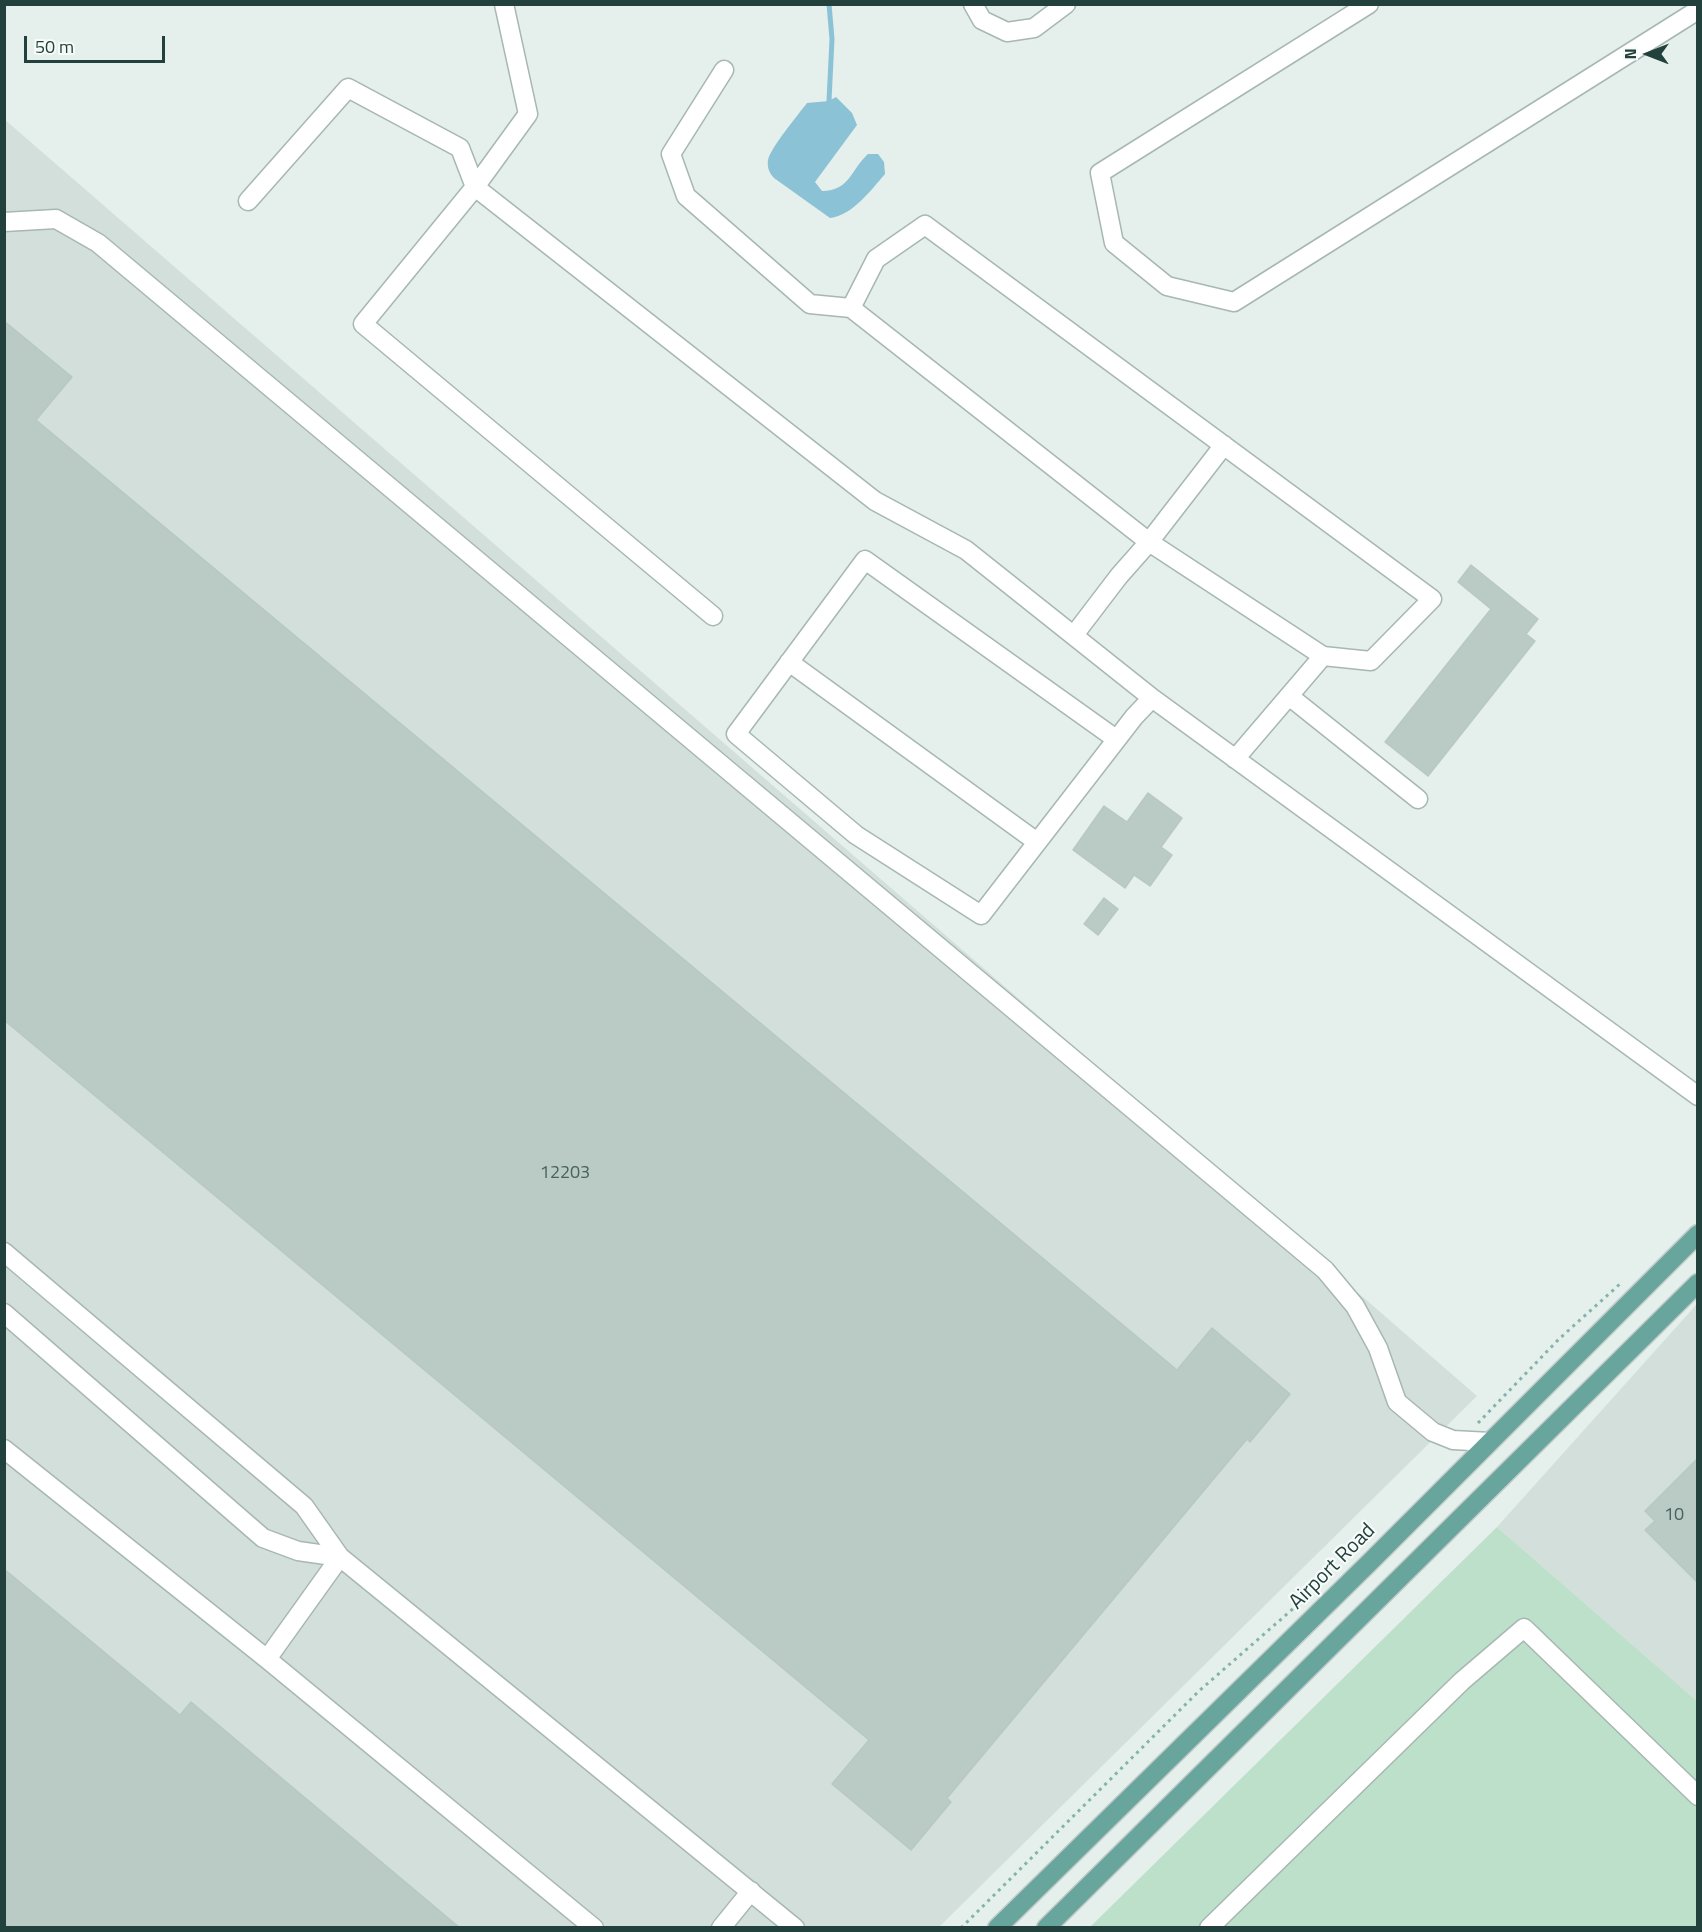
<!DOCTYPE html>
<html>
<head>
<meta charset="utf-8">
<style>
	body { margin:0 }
	#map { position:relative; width:1702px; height:1932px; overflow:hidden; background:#e5efeb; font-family:"Titillium Web",sans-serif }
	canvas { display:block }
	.frame { position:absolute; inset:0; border:6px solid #23413c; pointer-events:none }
	.north { position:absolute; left:1618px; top:24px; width:60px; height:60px; -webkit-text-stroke:4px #f6fbf9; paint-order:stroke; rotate:270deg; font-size:16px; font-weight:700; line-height:24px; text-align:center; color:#23413c }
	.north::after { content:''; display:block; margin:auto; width:21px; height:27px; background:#23413c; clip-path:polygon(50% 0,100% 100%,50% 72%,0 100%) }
	.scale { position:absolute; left:24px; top:36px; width:141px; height:27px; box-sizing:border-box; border:3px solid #23413c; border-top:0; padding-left:8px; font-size:18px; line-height:21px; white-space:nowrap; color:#23413c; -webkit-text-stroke:4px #f6fbf9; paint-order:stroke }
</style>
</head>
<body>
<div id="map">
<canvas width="1702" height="1932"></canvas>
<div class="frame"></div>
<div class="north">N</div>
<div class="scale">50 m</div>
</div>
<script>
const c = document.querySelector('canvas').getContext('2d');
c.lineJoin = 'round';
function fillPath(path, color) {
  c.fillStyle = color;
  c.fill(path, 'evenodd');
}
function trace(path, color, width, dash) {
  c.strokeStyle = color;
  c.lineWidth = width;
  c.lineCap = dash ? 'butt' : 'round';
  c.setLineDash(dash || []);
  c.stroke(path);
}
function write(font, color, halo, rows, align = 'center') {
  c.font = font + ' "Titillium Web",sans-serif';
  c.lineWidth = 4.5;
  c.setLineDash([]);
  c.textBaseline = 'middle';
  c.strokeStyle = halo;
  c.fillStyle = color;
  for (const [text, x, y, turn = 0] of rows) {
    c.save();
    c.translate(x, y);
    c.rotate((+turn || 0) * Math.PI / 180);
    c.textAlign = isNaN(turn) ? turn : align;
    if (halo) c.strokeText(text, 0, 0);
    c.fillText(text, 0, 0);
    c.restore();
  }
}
const built = new Path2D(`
	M4,119L1477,1396L939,1927H5Z
	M1697,1304V1701L1497,1527Z`);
const green = new Path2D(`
	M1497,1527L1697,1701V1927L1089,1928Z`);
const water = new Path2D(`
	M836,97L852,113L857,125L815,182L822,191C850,191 851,169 868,154H878L884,162L885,174C870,191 853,215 830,218L774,178C769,173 767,167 768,160C771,147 798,115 807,103L829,101Z`);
const stream = new Path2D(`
	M829,101L832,39L829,4`);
const building = new Path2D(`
	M4,321L72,377L36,420L1177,1370L1212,1328L1290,1394L1250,1442L1247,1439L947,1798L951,1802L911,1850L832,1784L869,1740L4,1020Z
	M1471,565L1538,619L1526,634L1535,641L1428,776L1385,742L1491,609L1458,582Z
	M1148,793L1182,818L1161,847L1172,855L1150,886L1134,875L1125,888L1073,850L1104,806L1127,822Z
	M1104,898L1118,909L1098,935L1084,924Z
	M1698,1458V1583L1645,1530L1655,1521L1645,1511Z
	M4,1569L180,1715L191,1702L460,1928H4Z`);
const path = new Path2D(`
	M1478,1423L1559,1339L1621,1283
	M961,1928L1199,1691L1303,1600`);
const minor = new Path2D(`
	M504,4L528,114L475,187L363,324L713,616
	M973,4L982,20L1007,32L1034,28L1066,4
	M1369,4L1100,173L1114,243L1167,286L1234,302L1698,10
	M724,70L671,154L686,196L810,304L851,308
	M248,201L348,88L460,148L475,187L875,501L966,550L1152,698L1698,1096
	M4,222L56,219L98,243L1325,1270L1355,1306L1378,1348L1397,1402L1433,1432L1453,1440L1490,1442
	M1074,635L1119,576L1149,542L851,308L876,259L925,225L1432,599L1371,661L1323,656L1149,542L1224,445
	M789,662L1037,842
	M1289,696L1418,799
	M1116,739L865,560L736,734L856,835L981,915L1134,717L1152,698
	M1235,759L1323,656
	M4,1252L304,1506L340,1557L795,1928
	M4,1313L263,1538L298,1551L340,1557
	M4,1449L267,1659L594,1928
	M267,1659L340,1557
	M721,1928L751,1891
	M1209,1928L1462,1681L1524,1628L1698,1796`);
const major = new Path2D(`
	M997,1928L1370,1562L1698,1234
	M1046,1928L1698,1283`);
const numberNames = [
	["12203",565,1174],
	["10",1674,1516]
];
const streetNames = [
	["Airport Road",1333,1567,-45]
];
fillPath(built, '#d3dfda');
fillPath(green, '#bde0ca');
fillPath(water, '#8cc2d5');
trace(stream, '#8cc2d5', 5);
fillPath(building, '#bacac4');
trace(building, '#b7c9c3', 1.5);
trace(minor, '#a7b7b3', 21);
trace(major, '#c1cac8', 21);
trace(path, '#84b3a9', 3, [3, 4.5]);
trace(minor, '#fff', 18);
trace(major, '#68a59c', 18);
write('18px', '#49635e', null, numberNames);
write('21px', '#23413c', '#f6fbf9', streetNames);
</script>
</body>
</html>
